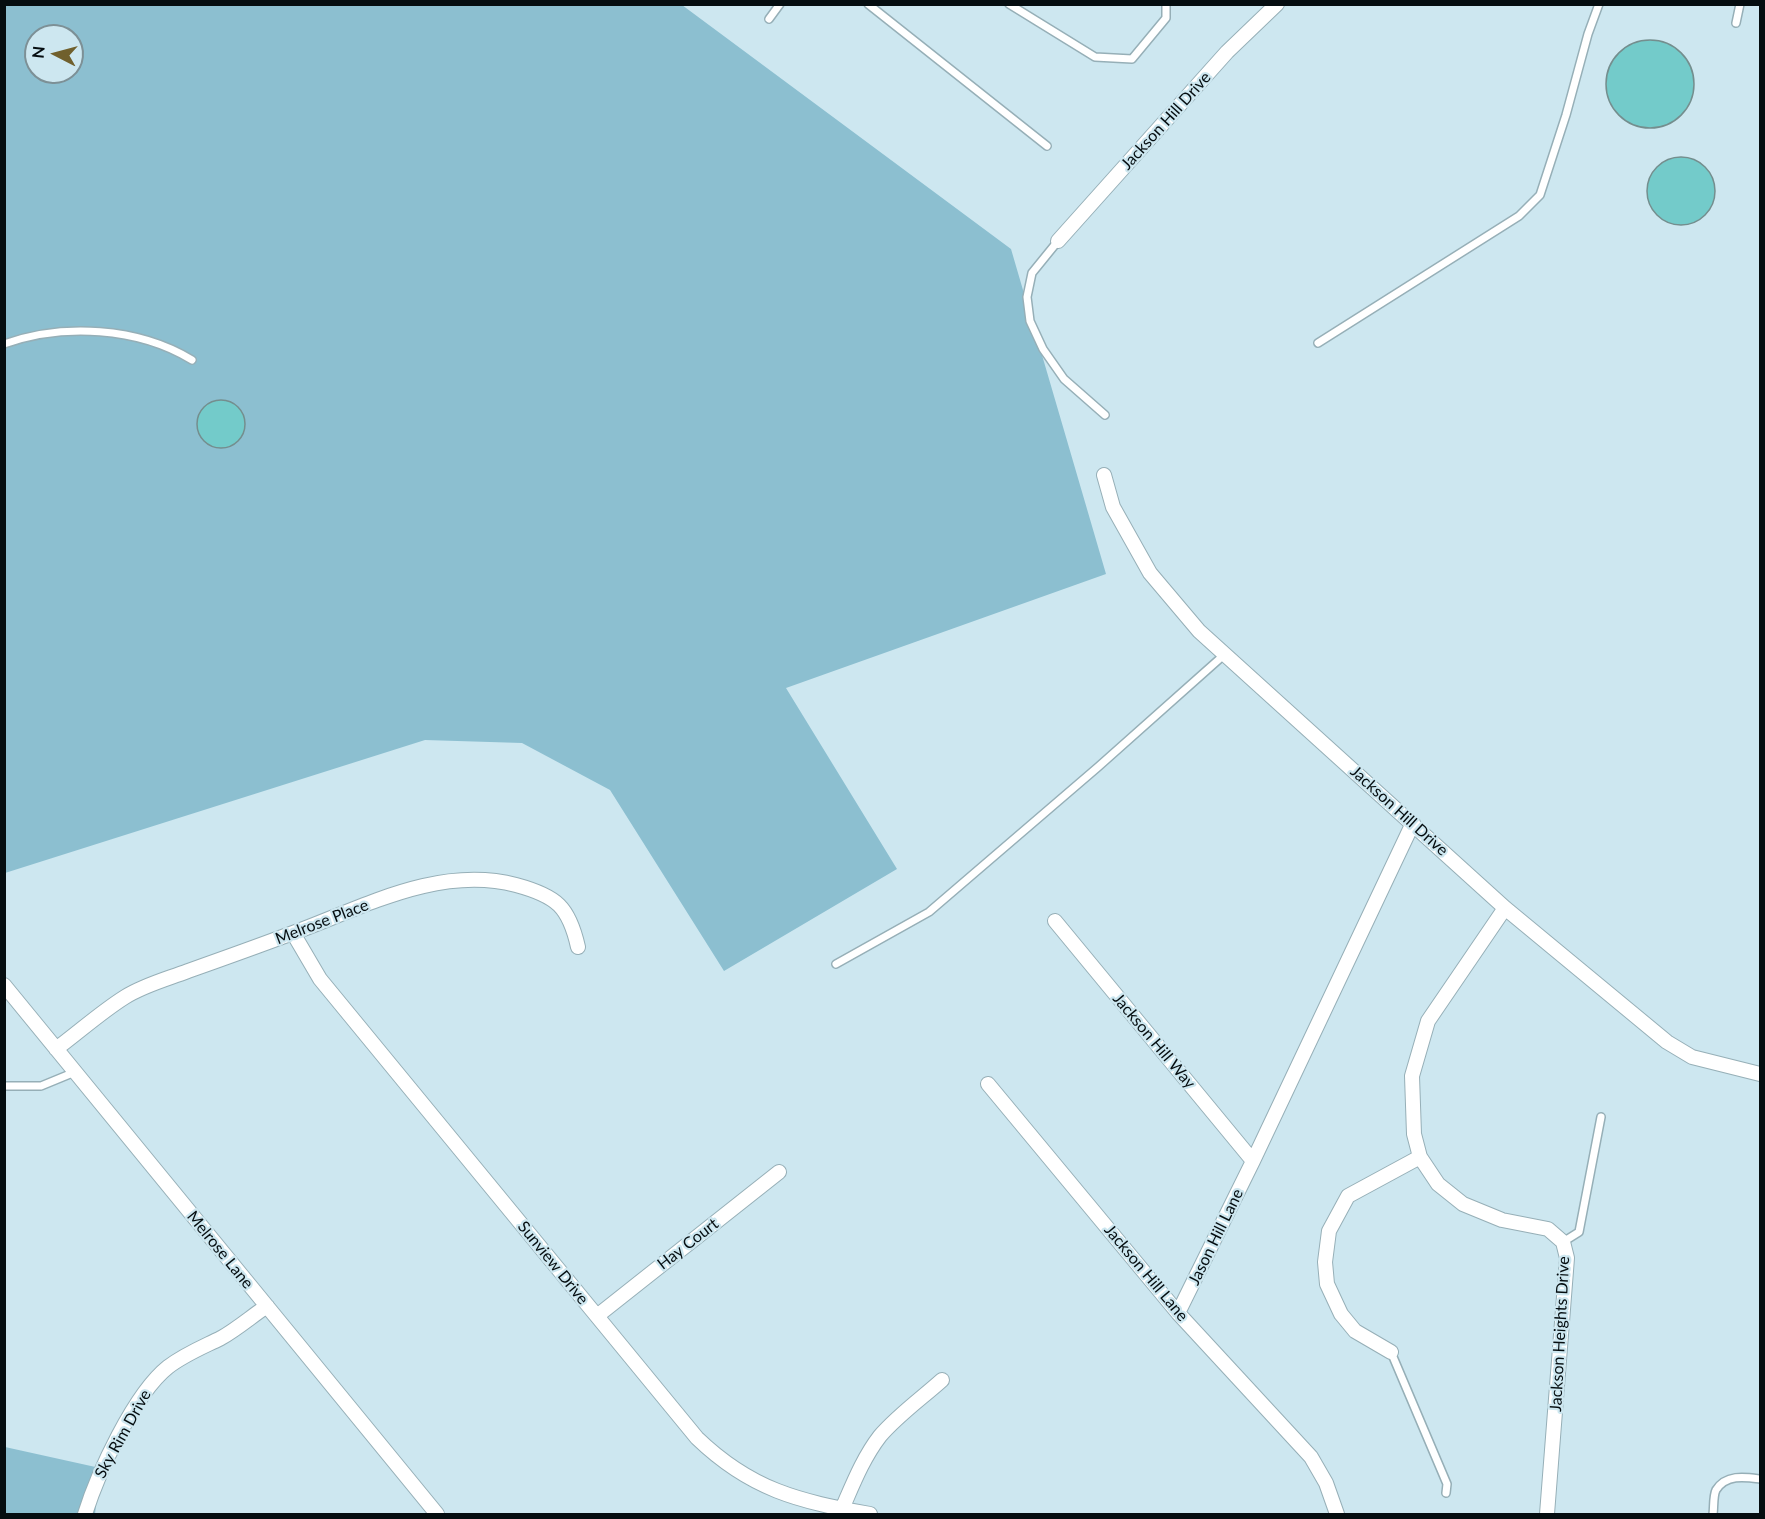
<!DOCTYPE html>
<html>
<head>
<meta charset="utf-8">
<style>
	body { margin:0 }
	#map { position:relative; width:1765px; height:1519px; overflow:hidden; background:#cde7f0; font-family:Lato,sans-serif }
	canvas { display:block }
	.frame { position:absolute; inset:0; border:6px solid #050d10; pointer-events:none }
	.north { position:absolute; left:24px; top:24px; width:60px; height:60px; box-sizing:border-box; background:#cde7f0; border:2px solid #7d9096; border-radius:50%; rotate:276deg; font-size:16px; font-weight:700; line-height:24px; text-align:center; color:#050d10 }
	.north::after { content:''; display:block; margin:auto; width:21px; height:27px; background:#70602d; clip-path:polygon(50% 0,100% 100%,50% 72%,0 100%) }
</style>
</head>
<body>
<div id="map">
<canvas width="1765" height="1519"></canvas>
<div class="frame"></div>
<div class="north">N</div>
</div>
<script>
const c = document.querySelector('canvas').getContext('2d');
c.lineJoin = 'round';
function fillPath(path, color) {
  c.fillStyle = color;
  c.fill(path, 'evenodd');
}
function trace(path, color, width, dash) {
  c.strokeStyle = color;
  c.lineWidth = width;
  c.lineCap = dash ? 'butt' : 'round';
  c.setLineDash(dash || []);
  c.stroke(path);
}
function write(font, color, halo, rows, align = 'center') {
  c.font = font + ' Lato,sans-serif';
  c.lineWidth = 4.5;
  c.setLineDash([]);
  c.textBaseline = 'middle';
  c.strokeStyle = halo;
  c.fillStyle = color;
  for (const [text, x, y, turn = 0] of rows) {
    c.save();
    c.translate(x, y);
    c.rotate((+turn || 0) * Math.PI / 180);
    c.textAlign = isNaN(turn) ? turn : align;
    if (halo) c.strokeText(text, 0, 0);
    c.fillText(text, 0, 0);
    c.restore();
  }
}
const green = new Path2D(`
	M5,5H682L1011,249L1106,574L786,688L897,869L724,971L610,790L522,743L425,740L5,873ZM36,36H72V72H36Z
	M5,1447L100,1468L95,1514H5Z`);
const building = new Path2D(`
	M1606 84a44 44 0 1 1 88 0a44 44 0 1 1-88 0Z
	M1647 191a34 34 0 1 1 68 0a34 34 0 1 1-68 0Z
	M197 424a24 24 0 1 1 48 0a24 24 0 1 1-48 0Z`);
const lane = new Path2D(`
	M868,4L1047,146
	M1009,4L1095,57L1132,59L1166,18V4
	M769,19L780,4
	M1736,23L1740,4
	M1058,241L1032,273L1027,297L1030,321L1043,349L1064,379L1105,415
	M1318,343L1519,216L1540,195L1566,115L1588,34L1599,4
	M4,344C63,323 138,327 192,360
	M836,964L929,912L1098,767L1225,654
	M4,1086H41L75,1072
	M1563,1242L1579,1232L1601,1117
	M1391,1352L1447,1484L1446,1493
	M1713,1514C1714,1508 1713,1496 1716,1490C1726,1474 1745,1477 1760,1479`);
const street = new Path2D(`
	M1058,241L1227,52L1277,4
	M1104,475L1113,507L1150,573L1199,631L1505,908L1667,1042L1692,1057L1760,1074
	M1505,908L1428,1021L1412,1076L1414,1134L1420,1157L1438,1184L1463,1204L1502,1220L1548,1229L1563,1242L1567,1258L1547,1514
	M1055,921L1253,1161
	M293,933L320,979L697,1438C751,1490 798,1501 870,1514
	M4,985L437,1514
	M56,1049C79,1032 101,1012 125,997C144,985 167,979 188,971C219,960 250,949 282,937C357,911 435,864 516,885C557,896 569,907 578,947
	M988,1084L1178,1313L1311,1457L1326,1483L1337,1514
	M1178,1313L1253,1161L1413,823
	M597,1316L779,1172
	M1391,1352L1355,1331L1341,1314L1327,1284L1325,1262L1329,1231L1348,1196L1420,1157
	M842,1509C853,1484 863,1458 880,1436C898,1415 922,1398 942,1380
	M85,1514C98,1473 134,1394 168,1367C185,1354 203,1347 221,1338C237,1329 252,1316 267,1306`);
const streetNames = [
	["Jackson Hill Drive",1166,121,-48],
	["Jackson Hill Drive",1399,811,42],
	["Melrose Place",322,922,-21],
	["Jackson Hill Way",1154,1041,50],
	["Jason Hill Lane",1216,1237,-64],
	["Hay Court",688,1244,-38],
	["Melrose Lane",220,1250,51],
	["Sunview Drive",553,1263,51],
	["Jackson Hill Lane",1146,1273,50],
	["Jackson Heights Drive",1560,1334,-87],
	["Sky Rim Drive",123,1434,-61]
];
fillPath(green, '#8cbfd0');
fillPath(building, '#73cbca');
trace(building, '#748e8e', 1.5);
trace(lane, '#96afb7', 10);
trace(street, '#96afb7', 16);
trace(lane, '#fff', 7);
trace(street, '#fff', 14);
write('16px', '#050d10', '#cde7f0', streetNames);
</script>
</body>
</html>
